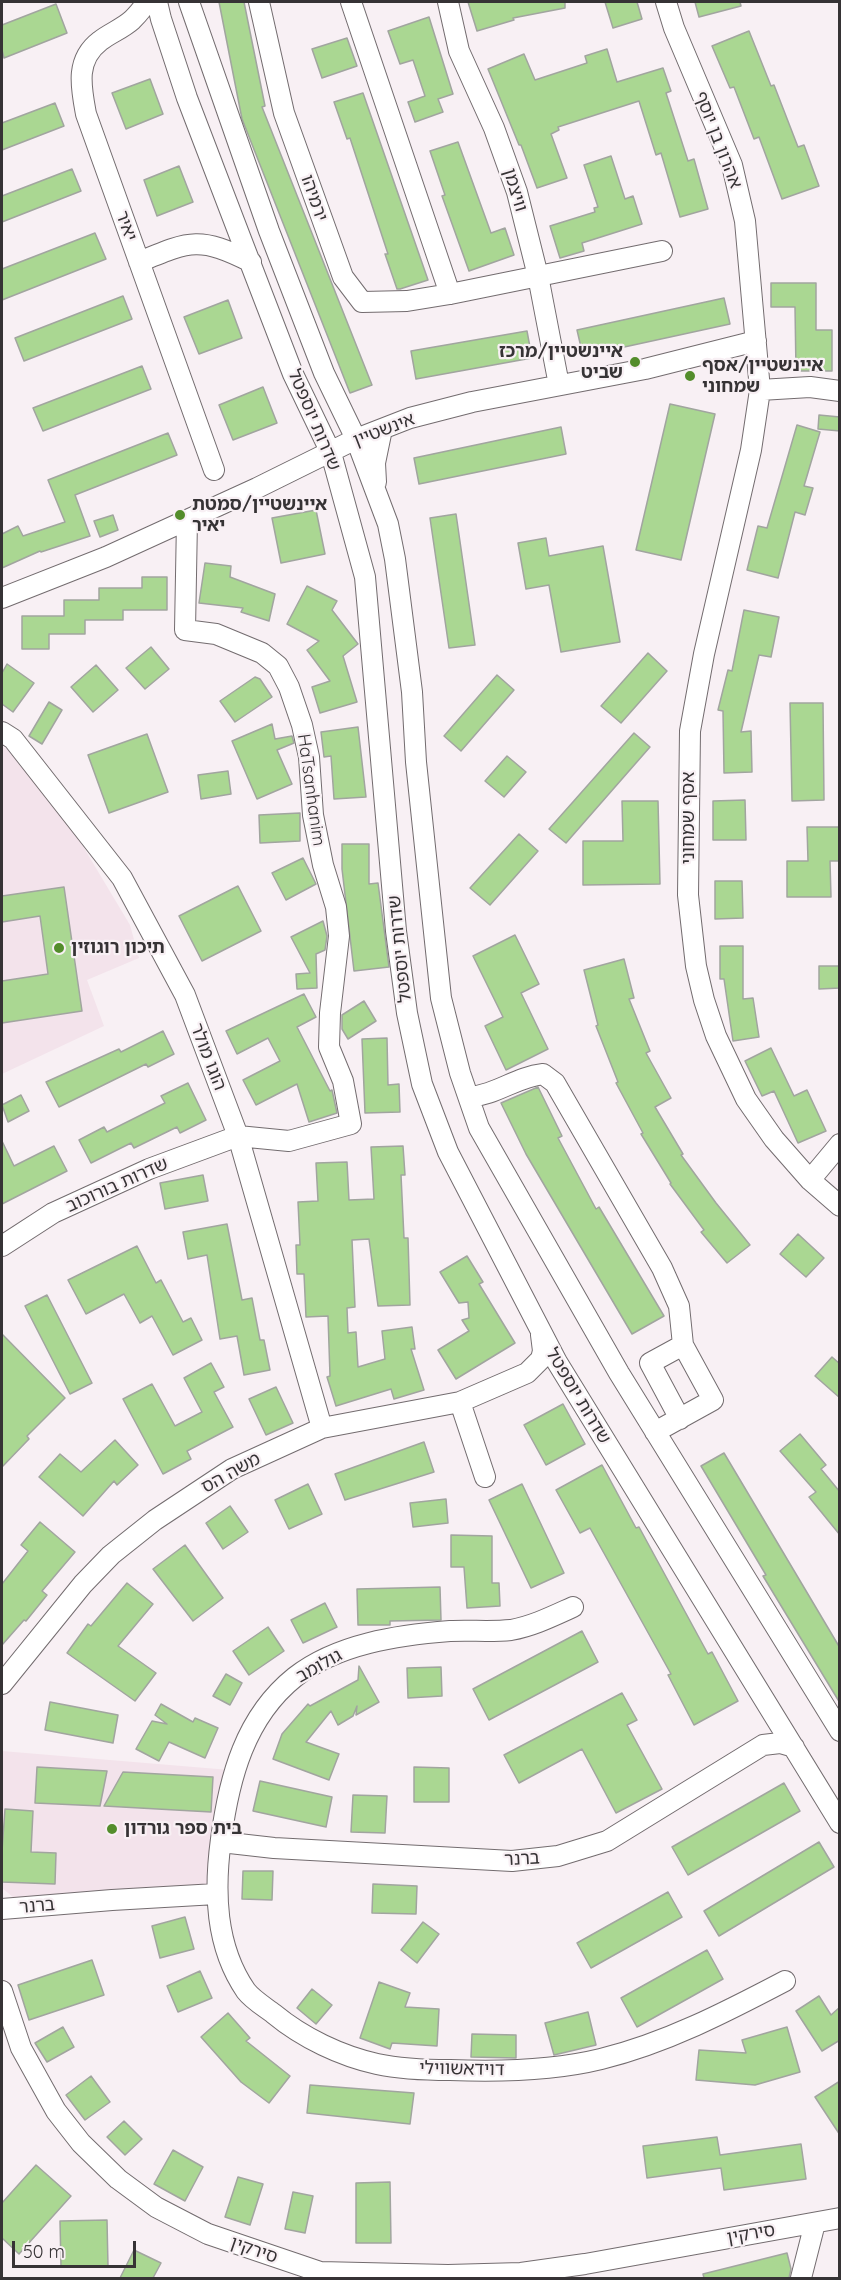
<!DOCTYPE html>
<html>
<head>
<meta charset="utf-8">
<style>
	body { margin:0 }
	#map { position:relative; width:841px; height:2280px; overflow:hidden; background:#f8f0f4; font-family:Quicksand,sans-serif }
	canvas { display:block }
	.frame { position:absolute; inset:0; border:3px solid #363335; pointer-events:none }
	.scale { position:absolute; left:12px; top:2241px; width:124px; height:27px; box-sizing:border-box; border:3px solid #363335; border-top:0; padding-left:8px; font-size:18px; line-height:21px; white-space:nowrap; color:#363335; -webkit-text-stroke:4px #f8f0f4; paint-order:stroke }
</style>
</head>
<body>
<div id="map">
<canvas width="841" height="2280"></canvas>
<div class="frame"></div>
<div class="scale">50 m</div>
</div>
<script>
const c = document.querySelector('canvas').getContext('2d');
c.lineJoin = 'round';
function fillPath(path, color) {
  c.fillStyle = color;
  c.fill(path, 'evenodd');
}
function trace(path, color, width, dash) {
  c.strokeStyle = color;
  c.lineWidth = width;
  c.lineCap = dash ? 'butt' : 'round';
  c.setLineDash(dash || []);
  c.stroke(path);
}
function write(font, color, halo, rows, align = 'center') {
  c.font = font + ' Quicksand,"Noto Sans Hebrew",sans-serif';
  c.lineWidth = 4.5;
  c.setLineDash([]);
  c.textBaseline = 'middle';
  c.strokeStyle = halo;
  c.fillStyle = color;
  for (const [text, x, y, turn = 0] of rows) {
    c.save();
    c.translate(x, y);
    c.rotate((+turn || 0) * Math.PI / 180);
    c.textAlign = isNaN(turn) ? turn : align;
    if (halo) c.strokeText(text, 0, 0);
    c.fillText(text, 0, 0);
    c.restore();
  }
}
const built = new Path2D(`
	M2,746L13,754L81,843L130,925L139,958L87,980L104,1026L2,1074Z
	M2,1751L230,1770L217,1888L19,1902L2,1888Z`);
const building = new Path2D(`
	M219,2H244L265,106L262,107L372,385L350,393L242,119Z
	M468,2H565V8L513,18L514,20L477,31Z
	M605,2H637L642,19L613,28Z
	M695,2H740L741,6L699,17Z
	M56,4L67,33L4,58L2,50V25Z
	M429,17L453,94L438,99L443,112L415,122L408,102L425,96L413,60L400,64L388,31Z
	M749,31L771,86L774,85L798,147L804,145L819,186L782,199L759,137L754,139L734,87L730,88L712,46Z
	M347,38L357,66L322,78L312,49Z
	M607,49L617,82L663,68L671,91L666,93L688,161L694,159L708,209L680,217L661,153L656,155L639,101L558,127L559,130L551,134L567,178L537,188L521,145H519L488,69L524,54L535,80L587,63L585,56Z
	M150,79L163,114L126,129L112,93Z
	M363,93L428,280L400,289H397L385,254H388L350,138L347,139L334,102Z
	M55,103L64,126L2,150V123Z
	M458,142L491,233L505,228L514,255L469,271L442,196L445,195L430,151Z
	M611,156L625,199L633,196L642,224L582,243L584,251L560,258L550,226L595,212L594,208L598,207L584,165Z
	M179,166L193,202L157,216L144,180Z
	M72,169L81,191L2,222V196Z
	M95,233L106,259L2,300V269Z
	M771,283H816V330H832V371H796L795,307H771Z
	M123,296L132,319L24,361L15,338Z
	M724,298L730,324L583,356L577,330Z
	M228,300L242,338L199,354L184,317Z
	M527,331L532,358L416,379L411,351Z
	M142,366L151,389L43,431L33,408Z
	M263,387L277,423L233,440L219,405Z
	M670,404L715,414L681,560L636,550Z
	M819,415L840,417V431L818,429Z
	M797,425L820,432L804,486L813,488L805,515L795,512L778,578L747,570L758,526L767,528Z
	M561,427L566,454L419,484L414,458Z
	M168,433L177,455L75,495L90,536L41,552L40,551L2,568V534L18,526L23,536L65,522L48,480Z
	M316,510L325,554L281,563L272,518Z
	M456,514L475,645L449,648L430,518Z
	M113,515L118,530L100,537L94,521Z
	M546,538L549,556L603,546L620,642L561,652L549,585L526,589L518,543Z
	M205,563L231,566L230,577L275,594L269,621L241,612L243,608L199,603Z
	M142,577H167V610H123V620H85V634H49V649H22V616H64V600H99V588H142Z
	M307,586L337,601L332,610L358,644L343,656L357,702L320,713L312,687L330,681L307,650L319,641L287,624Z
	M744,610L779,617L771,657L759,655L741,732L751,731L752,772L724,773L723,711L718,710L728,670L732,671Z
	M151,647L169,669L145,689L126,668Z
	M648,653L667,671L621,723L601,706Z
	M7,664L34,683L13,712L2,704V673Z
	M96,665L118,690L93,712L71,687Z
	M497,675L514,690L461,751L444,736Z
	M255,677L260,679L272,697L235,722L220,701Z
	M49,702L62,710L42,744L29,736Z
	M790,703H823L824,800L792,801Z
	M272,724L275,739L292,736L294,743L277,750L292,784L257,799L232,741Z
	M358,727L366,797L334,799L331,756L324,757L321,732Z
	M634,733L650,747L566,843L549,829Z
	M147,734L168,792L109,813L88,755Z
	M507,756L526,772L504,797L485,781Z
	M228,771L231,794L201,799L198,775Z
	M745,800L746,840H713V801Z
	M622,801H658L660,884L583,885V841H623Z
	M300,813V841L260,843L259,815Z
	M807,827H840V861H830L831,897H787V861H808Z
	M519,834L538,851L490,905L470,888Z
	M342,844H369V884L378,883L389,967L354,971L342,869Z
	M303,858L316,884L286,900L272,873Z
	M715,881H742L743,918L715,919Z
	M238,886L261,931L202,961L179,916Z
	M64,887L82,1011L2,1023V981L48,974L40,916L2,922V896Z
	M323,921L327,936L325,950L316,954L317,988L297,989L296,974L310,973L291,937Z
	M515,935L539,984L521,993L548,1049L506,1070L485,1026L503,1017L473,956Z
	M720,946H743V999L753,998L759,1037L733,1041L724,979H720Z
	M624,959L634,998L629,999L650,1051L646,1053L671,1098L655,1107L683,1154L681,1155L716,1203L750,1245L727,1263L701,1232L704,1230L670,1184L671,1183L641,1134L643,1133L616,1083L618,1082L596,1026L598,1025L584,970Z
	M819,966H840V988L819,989Z
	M304,994L316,1017L297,1027L330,1091L332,1090L337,1113L309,1122L297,1084L256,1105L243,1080L280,1061L268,1038L237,1054L226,1031Z
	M364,1001L376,1021L348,1039L342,1029V1015Z
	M163,1031L174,1054L148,1067L146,1064L59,1107L46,1082L119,1049L121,1052Z
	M387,1038L388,1085L399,1084L400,1112L365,1113L362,1039Z
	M771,1048L794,1096L807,1090L826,1131L798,1143L774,1091L762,1096L745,1061Z
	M188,1083L206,1120L180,1133L177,1127L134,1148L131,1143L91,1163L79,1140L104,1127L107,1132L165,1103L161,1096Z
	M538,1087L562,1136L558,1138L596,1209L599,1207L664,1316L632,1334L526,1154L501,1103Z
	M21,1095L29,1111L8,1122L2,1105Z
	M2,1141L14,1166L54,1146L67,1171L2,1204Z
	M403,1146L405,1175H401L404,1238H408L410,1305L378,1306L369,1239L352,1240L355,1307L347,1308L348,1333L356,1332L358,1367L385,1359L382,1331L412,1327L415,1349H411L424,1390L394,1399L391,1389L336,1406L327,1377L330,1376L328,1316L306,1317L304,1274H297L296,1245H300L298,1202L318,1201L316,1163L347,1162L349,1200L374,1199L371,1147Z
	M203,1175L208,1201L165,1209L160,1183Z
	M227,1224L242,1300L252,1298L260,1340H264L270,1370L244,1375L237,1336L220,1339L207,1255L188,1259L183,1232Z
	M798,1234L824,1258L806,1277L780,1254Z
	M137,1246L156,1283L161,1280L183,1322L191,1318L202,1340L173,1355L152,1316L140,1323L124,1294L86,1314L68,1280Z
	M467,1256L483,1282L479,1284L515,1343L456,1379L438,1350L469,1331L462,1320L469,1318L468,1302L459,1303L440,1272Z
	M47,1295L92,1383L70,1394L25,1306Z
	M2,1334L65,1398L27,1436L29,1439L2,1467Z
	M832,1357L840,1364V1398L815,1376Z
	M211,1363L224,1387L214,1392L233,1427L187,1451L191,1459L163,1474L123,1399L152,1384L175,1426L202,1412L184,1378Z
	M276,1387L293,1423L266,1435L249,1399Z
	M563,1404L585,1444L546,1465L524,1425Z
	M800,1434L826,1465L821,1469L840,1492V1535L809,1497L816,1492L780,1451Z
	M115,1440L138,1465L117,1485L114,1481L83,1516L39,1477L60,1454L81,1472Z
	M424,1442L434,1472L345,1500L335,1474Z
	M724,1453L840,1648V1703L763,1576L766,1575L701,1466Z
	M602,1465L636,1528L639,1527L708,1654L712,1652L738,1701L694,1725L668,1675L671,1674L590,1528L580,1533L556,1490Z
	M308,1484L322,1514L289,1529L275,1500Z
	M522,1484L564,1573L531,1588L489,1500Z
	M446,1499L448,1523L413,1527L410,1503Z
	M230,1506L248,1532L223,1549L206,1523Z
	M40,1522L75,1552L42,1591L47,1595L26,1621L24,1620L2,1645V1584L28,1551L21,1545Z
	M451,1535L492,1536V1583H499L500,1606L467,1608L464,1567H451Z
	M185,1545L223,1598L193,1621L153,1569Z
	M127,1583L153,1604L118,1646L156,1673L135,1701L67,1653L88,1624L91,1626Z
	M440,1587L441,1620L390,1621V1625H358L357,1589Z
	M325,1603L337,1627L303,1643L291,1620Z
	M268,1627L284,1651L249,1675L233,1651Z
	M582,1631L598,1662L489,1720L473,1689Z
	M359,1666L379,1702L356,1715L357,1706L353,1716L338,1725L331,1711L306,1742L339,1754L329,1780L273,1759L282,1734L308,1704L310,1706L358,1680Z
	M441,1667L442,1696L408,1698L407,1668Z
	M226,1674L242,1683L230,1705L213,1696Z
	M622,1693L637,1720L627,1725L662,1789L616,1813L582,1749L519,1783L504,1755Z
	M50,1702L118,1715L113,1743L45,1730Z
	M161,1704L193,1722L195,1718L218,1728L205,1758L169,1742L159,1761L136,1749L152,1721L167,1724L155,1715Z
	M37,1767L107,1771L100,1806L35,1803Z
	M414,1767L449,1768V1802H414Z
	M123,1772L213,1777L211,1812L104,1806Z
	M260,1781L332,1797L326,1827L253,1811Z
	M784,1783L800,1811L688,1875L672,1847Z
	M353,1795L387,1796L385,1833L351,1832Z
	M5,1809L33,1811L31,1852L56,1853L55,1884L2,1882V1851Z
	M819,1842L834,1867L719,1936L704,1911Z
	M243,1871H273L272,1900L242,1899Z
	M373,1884L417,1886L416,1914L372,1913Z
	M668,1892L682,1917L591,1968L577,1943Z
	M185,1917L194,1949L160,1958L152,1926Z
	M423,1922L439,1934L417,1963L401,1950Z
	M707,1950L723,1979L637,2027L621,1998Z
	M92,1960L104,1995L29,2020L18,1985Z
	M200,1971L212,1998L178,2012L167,1986Z
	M379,1982L410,1993L405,2007L439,2009L437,2046L392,2043L390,2049L360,2038Z
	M312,1989L332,2005L316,2024L297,2008Z
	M819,1996L831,2015L840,2007V2040L822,2051L796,2011Z
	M588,2012L596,2045L554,2055L545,2023Z
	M228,2013L250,2038L246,2041L290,2076L269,2103L241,2082L201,2037Z
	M63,2027L74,2047L47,2062L35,2043Z
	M787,2027L800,2072L755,2085L696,2080L699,2050L746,2053L742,2040Z
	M472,2034L516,2035V2058L471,2057Z
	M91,2076L110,2102L85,2120L66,2095Z
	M840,2081V2135L815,2097Z
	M310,2085L414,2093L410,2124L307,2113Z
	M124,2121L142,2139L125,2155L107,2137Z
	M717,2137L720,2155L801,2144L806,2179L724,2190L721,2168L647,2178L643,2146Z
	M173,2150L203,2167L185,2201L154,2184Z
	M36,2165L71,2196L19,2254L2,2238V2203Z
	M238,2177L263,2184L250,2225L225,2217Z
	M390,2182L391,2243H356V2183Z
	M293,2192L313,2196L305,2233L285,2229Z
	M107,2220L108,2266L61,2267L60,2221Z
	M134,2250L161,2263L153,2278H120Z
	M787,2253L791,2269L789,2278H704L703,2274Z`);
const minor = new Path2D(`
	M146,2C143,9 137,15 132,20C122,29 110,33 100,41C75,60 81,87 86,114L214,470
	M157,2L161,19L187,98L241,239L293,374L331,453L365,577L396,931L407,1013L422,1084L448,1152L557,1362L840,1823
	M189,2L269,231L324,373L356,439L388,524L395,559L412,692L416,762L441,998L460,1073L479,1128L619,1373L840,1731
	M259,2L284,113L343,277L362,302L407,301L450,294L662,251
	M351,2L450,294
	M448,2L459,51L494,128L517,192L538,276L559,385
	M666,2L674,28L732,165L745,221L760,390L751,450L704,654L690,731L688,895L696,966L704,1000L716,1036L746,1099L774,1139L810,1180L840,1206
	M139,262C190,241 199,236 251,262
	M760,390L810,387L840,391
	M376,482L375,463L382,429
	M2,598L106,557L257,488L356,439L410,418L472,402L645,369L756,341
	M2,732L13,739L122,878L185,995L238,1136L322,1428
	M469,1097C496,1095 516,1077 543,1074L555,1083L662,1268L679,1306L683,1345
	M810,1180L840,1144
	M2,1246L53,1213L149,1169L238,1136L289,1141L351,1124L343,1081L329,1047L330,1013L339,936L336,907L323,865L313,815L309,757L302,725L289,687L278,666L262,653L216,634L185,630L187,520
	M460,1402L485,1477
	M655,1432L713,1400L683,1345L650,1363L680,1419
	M573,1607C553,1616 533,1626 511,1630C491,1632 470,1630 450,1631C398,1635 337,1644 295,1677C245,1717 229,1778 221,1839C214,1891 215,1946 246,1991C253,2000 265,2007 274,2014C303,2038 341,2056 377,2064C400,2069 426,2070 450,2070C500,2072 552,2071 601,2059C666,2043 726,2012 785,1981
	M2,1684L83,1584L111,1555L155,1520L232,1469L322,1428L460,1402L527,1373L541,1359L543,1351L541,1335
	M221,1842L274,1848L512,1861L558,1856L607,1841L763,1745L780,1743L794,1747
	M2,1909L112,1900L216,1894
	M2,1991L21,2048L56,2111L81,2143L118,2179L156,2207L208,2234L320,2272L448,2275L521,2273L585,2264L840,2218
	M801,2278L815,2223`);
const markers = [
	[635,362,6,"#538d2b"],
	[690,376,6,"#538d2b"],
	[180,515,6,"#538d2b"],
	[59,948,6,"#538d2b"],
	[112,1829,6,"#538d2b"]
];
const streetNames = [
	["אהרון בן יוסף",718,140,69],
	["וויצמן",515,190,73],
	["ירמיהו",314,198,71],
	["יאיר",126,226,70],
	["שדרות יוספטל",314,420,67],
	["אינשטיין",384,430,-21],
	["HaTsanhanim",311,790,82],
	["אסף שמחוני",689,818,-90],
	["שדרות יוספטל",400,949,-96],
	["הוגו מולר",208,1057,69],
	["שדרות בורוכוב",117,1185,-24],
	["שדרות יוספטל",578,1396,59],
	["משה הס",231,1473,-29],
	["גולומב",319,1666,-29],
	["ברנר",522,1859,-3],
	["ברנר",37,1906,-5],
	["דוידאשווילי",462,2069,1],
	["סירקין",751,2234,-10],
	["סירקין",254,2250,19]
];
const poiNames = [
	["איינשטיין/מרכז",623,352,"right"],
	["שביט",623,373,"right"],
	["איינשטיין/אסף",702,366],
	["שמחוני",702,387],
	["איינשטיין/סמטת",192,505],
	["יאיר",192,526],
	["תיכון רוגוזין",71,948],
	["בית ספר גורדון",124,1829]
];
fillPath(built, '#f3e3eb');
fillPath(building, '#aad792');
trace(building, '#a1a59f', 1.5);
trace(minor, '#736c6f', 22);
trace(minor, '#fff', 20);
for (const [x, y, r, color] of markers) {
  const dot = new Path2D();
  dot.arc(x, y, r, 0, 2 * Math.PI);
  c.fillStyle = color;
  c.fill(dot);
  trace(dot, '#f8f0f4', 2);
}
write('18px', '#363335', '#f8f0f4', streetNames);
write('bold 18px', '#363335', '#f8f0f4', poiNames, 'left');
</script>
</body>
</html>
